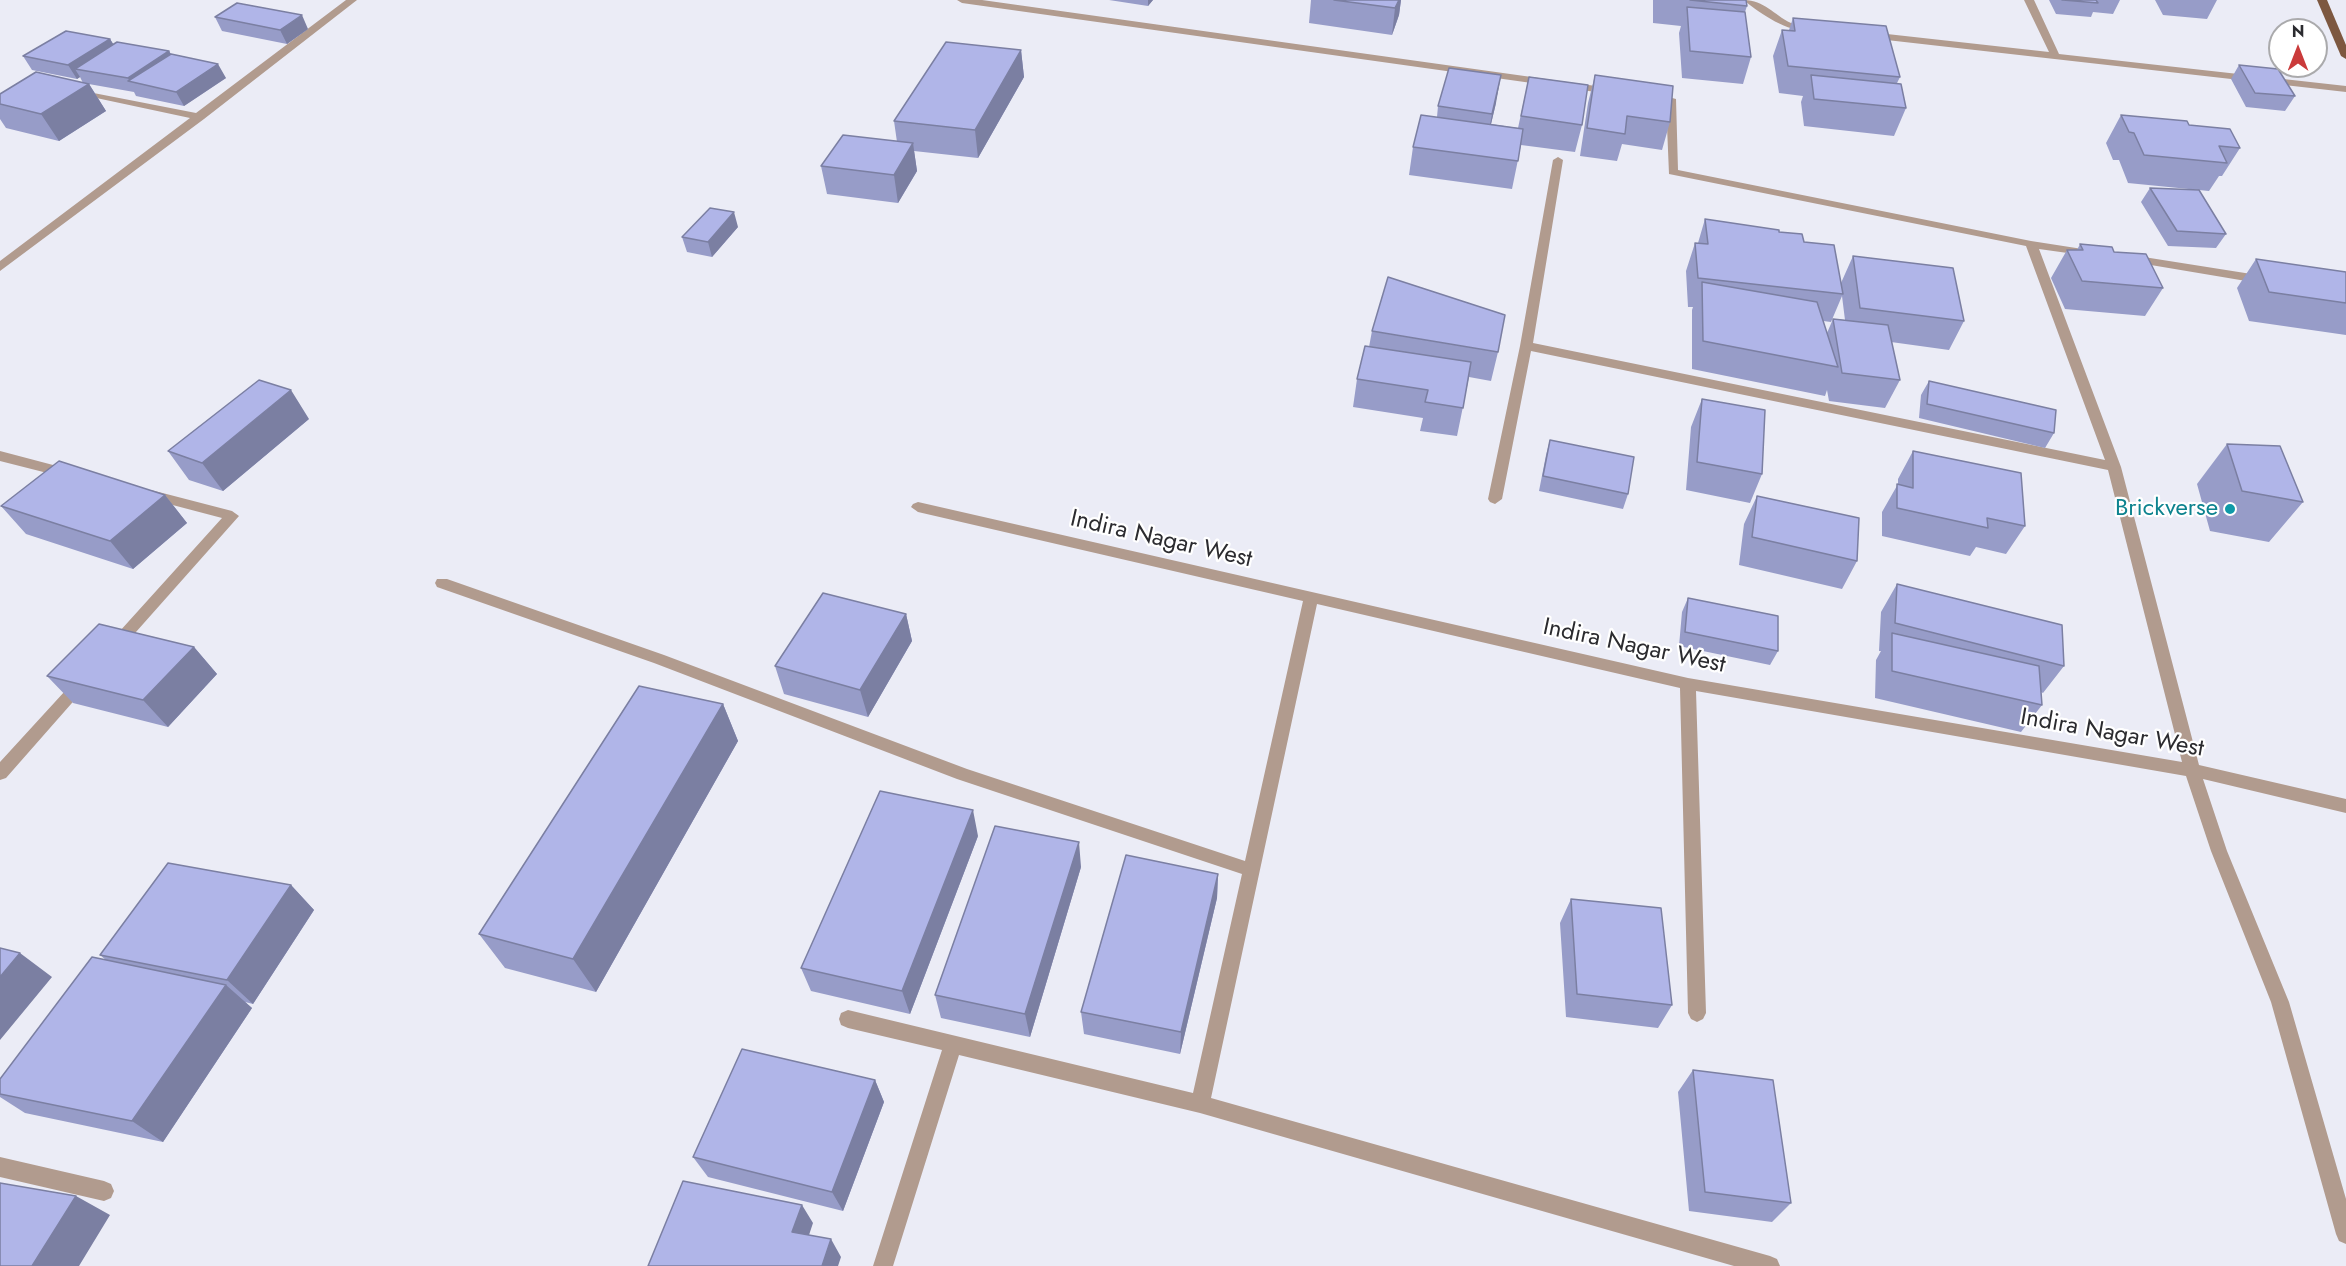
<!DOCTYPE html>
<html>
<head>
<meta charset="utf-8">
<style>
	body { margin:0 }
	#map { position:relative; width:2346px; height:1266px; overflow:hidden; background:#ebecf6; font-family:Jost,sans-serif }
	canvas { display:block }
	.north { position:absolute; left:2268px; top:18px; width:60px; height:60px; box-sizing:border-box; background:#fff; border:2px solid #aaaaac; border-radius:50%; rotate:0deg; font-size:16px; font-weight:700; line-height:24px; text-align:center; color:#2b2b2f }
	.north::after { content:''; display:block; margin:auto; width:21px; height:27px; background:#ca3b3b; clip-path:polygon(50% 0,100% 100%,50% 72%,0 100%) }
</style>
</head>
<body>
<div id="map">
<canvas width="2346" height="1266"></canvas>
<div class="north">N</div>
</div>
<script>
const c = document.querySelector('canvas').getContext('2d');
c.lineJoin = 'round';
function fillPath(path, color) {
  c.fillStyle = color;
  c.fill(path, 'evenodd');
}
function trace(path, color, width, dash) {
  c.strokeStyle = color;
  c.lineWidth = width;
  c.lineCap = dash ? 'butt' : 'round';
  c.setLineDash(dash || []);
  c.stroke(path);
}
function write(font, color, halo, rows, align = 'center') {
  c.font = font + ' Jost,sans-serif';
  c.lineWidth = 4.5;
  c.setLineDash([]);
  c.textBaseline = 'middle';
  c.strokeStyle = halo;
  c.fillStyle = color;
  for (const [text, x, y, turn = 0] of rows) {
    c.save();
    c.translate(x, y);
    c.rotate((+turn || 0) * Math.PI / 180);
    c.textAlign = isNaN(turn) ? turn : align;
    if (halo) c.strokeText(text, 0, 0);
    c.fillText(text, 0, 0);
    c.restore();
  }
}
const minor = new Path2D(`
	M346,0H357L204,119L0,271V261L190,118L73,93V89L196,113Z
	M957,0H982L1610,88L1615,91L1610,94L962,3Z
	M1744,0C1764,0 1774,15 1791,23C1799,26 1807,23 1814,28C1797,39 1757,12 1744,0Z
	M2024,0H2034L2059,54L2346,86V92L1869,38L1864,35L1869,32L2049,52Z
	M1661,95L1676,99L1678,170L2031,241L2089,250L2095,253L2089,256L2039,249L2121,467L2199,765L2346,799V813L2203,779L2227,851L2289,1002L2346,1199V1244L2339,1241L2336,1234L2271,1002L2211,851L2186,776L1696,691L1706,1013L1703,1019L1697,1022L1691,1019L1688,1013L1680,688L1317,604L1211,1098L1770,1256L1777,1259L1780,1266H1734L1200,1113L959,1055L893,1266H873L942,1050L848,1028L841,1025L839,1019L841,1013L848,1010L1193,1093L1242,874L957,779L654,663L437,587L435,583L437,579H447L664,655L967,769L1245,861L1303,601L918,512L911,507L913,504L918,502L1688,678L2182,762L2108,470L1531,351L1502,499L1495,504L1490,502L1488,499L1520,346L1553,160L1558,157L1563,160L1533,343L2105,460L2026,246L1669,174L1666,102L1656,98Z
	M2131,255L2264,276L2270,280L2264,284L2127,261L2125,259Z
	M0,451L72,470L74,473L67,478L0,461Z
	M151,490L232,511L239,516L120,650H110L107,646L110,642L222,518L146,498L144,495Z
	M81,677L86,679L89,683L86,687L6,778L0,780V762L76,679Z
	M0,1157L104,1181L111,1184L114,1191L111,1198L104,1201L0,1177Z`);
const primary = new Path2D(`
	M2317,0H2327L2346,45V59L2341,56Z`);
const wall = new Path2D(`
	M1109,0H1153L1148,6Z
	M1311,0H1401L1399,15L1392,35L1309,23Z
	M1653,0H1746L1747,6L1745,12L1751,57L1743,84L1682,78L1679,33L1681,26L1653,23Z
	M2049,0H2120L2113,14L2093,12L2091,17L2056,14Z
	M2155,0H2217L2207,19L2163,15Z
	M215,17L308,29L287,44L222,31Z
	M1793,18L1900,77L1897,83L1906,108L1894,136L1804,126L1801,102L1803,96L1779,93L1773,56L1782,30H1789Z
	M110,39L113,44L169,51L171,54L226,78L184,106L136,96L134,92L83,83L80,77L77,79L32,70L23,56Z
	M1021,50L1024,77L978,158L914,151L917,171L898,203L827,194L821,166L897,142L894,121Z
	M2239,65L2295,96L2285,111L2246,107L2231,79Z
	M1595,75L1670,122L1662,150L1622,144L1617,161L1580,156L1588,103Z
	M1529,77L1582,125L1575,152L1521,145L1512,189L1409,175L1413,147L1437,117L1438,106L1496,103L1491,124L1518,128Z
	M89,84L106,111L59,141L6,128L0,119V94Z
	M2121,115L2189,125L2240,148L2222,176H2219L2209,191L2128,183L2119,160H2113L2106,143Z
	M2150,188L2226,234L2216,248L2168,246L2141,202Z
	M1705,219L1779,232L1804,242L1841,283L1853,256L1964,321L1949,350L1891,342L1900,380L1885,408L1829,401L1827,390L1825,396L1692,369V310L1693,307H1688L1686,271L1695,243H1698ZM1842,296L1845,320L1833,319L1827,333L1823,321L1831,322Z
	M738,227L712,257L687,252L682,237Z
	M2080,244L2114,252L2163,288L2145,316L2065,309L2051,278L2067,250H2077Z
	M2256,259L2346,303V335L2249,321L2237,288Z
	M1372,331L1498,352L1491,381L1469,377L1457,436L1420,431L1423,418L1353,407L1357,379L1369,347Z
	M1929,381L2054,433L2045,448L1919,418L1921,395Z
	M1702,399L1762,474L1750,503L1686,490L1691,427Z
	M309,419L223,491L189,480L168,451Z
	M1550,440L1628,494L1623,509L1539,491L1546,455Z
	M2227,444L2303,502L2269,542L2210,531L2197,484Z
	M1913,451L2025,526L2006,554L1976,547L1970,556L1882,536V512L1898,484V479Z
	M165,495L187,523L133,569L26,534L1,506Z
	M1757,496L1857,561L1842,589L1739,565L1744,524Z
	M1897,584L2064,666L2043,693L2041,692L2042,705L2021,732L1875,698L1876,660L1881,651H1879L1881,612Z
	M1688,598L1778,651L1770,665L1679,646L1682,612Z
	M906,614L912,641L868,717L784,694L775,666Z
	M194,647L217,674L168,727L73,703L47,676Z
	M723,704L738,741L596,992L505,968L479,934Z
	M978,836L910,1014L811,991L801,968Z
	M1081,867L1030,1037L941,1018L935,995Z
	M1218,874L1217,898L1180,1054L1084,1034L1081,1012Z
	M291,885L314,910L253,1004L245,1002L252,1008L163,1142L25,1113L0,1097V1079L106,960L100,955Z
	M1571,899L1672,1005L1658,1028L1566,1017L1560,923Z
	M1693,1070L1791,1203L1772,1222L1689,1211L1678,1092Z
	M875,1080L884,1102L843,1211L708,1177L693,1157Z`);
const shadedWall = new Path2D(`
	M1148,0H1153L1148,6Z
	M1399,0H1401L1399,15L1392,35L1395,8Z
	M302,15L308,29L287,44L280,30Z
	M110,39L119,53L75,69L80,77L77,79L68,65Z
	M1021,50L1024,77L978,158L975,130Z
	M169,51L177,65L130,82L128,78Z
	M218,64L226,78L184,106L176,92Z
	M1501,75L1496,103L1487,141L1492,114Z
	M89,84L106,111L59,141L41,114Z
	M913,143L917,171L898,203L894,175Z
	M734,212L738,227L712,257L708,242Z
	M291,390L309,419L223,491L202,463Z
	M165,495L187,523L133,569L110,541Z
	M906,614L912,641L868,717L860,690Z
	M194,647L217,674L168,727L143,700Z
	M723,704L738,741L596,992L573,959Z
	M973,810L978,836L910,1014L902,991Z
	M1079,842L1081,867L1030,1037L1025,1014Z
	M1218,874L1217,898L1180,1054L1181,1032Z
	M291,885L314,910L253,1004L227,980Z
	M20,953L52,977L0,1040V977Z
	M226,985L252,1008L163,1142L132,1121Z
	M875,1080L884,1102L843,1211L832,1192Z
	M76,1196L110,1215L79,1266H32Z
	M802,1205L813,1223L804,1250L792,1232Z
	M831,1239L841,1257L838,1266H822Z`);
const building = new Path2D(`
	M1334,0H1399L1395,8Z
	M1690,0H1746L1747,6Z
	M2062,0H2096L2098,3L2063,0Z
	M237,3L302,15L280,30L215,17Z
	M1687,7L1745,12L1751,57L1690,51Z
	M1793,18L1886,26L1900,77L1788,66L1782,30L1795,31Z
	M66,31L110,39L68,65L23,56Z
	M117,42L169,51L128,78L75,69Z
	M946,42L1021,50L975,130L894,121Z
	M171,54L218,64L176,92L128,81Z
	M2239,65L2278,69L2295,96L2255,93Z
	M1449,68L1501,75L1492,114L1438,106Z
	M36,72L89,84L41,114L0,104V94Z
	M1595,75L1673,86L1670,122L1627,116L1625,134L1587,128Z
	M1811,75L1901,84L1906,108L1814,99Z
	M1529,77L1588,85L1582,125L1521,116Z
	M1421,115L1523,129L1518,161L1413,147Z
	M2121,115L2187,121L2189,125L2230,129L2240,148L2219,146L2227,163L2144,155L2134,133L2129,132Z
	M843,135L913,143L894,175L821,166Z
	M2150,188L2199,190L2226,234L2177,231Z
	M710,208L734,212L708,242L682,237Z
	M1705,219L1779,230V232L1802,234L1804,242L1834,245L1843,294L1698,278L1695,243L1708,244Z
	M2080,244L2112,247L2114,252L2146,254L2163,288L2082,281L2067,250H2083Z
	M1853,256L1953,268L1964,321L1860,308Z
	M2256,259L2346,272V303L2269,292Z
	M1388,277L1505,315L1498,352L1372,331Z
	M1702,282L1817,302L1838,367L1703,341Z
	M1833,319L1888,325L1900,380L1842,373Z
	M1365,346L1471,362L1463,408L1425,402L1428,390L1357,379Z
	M259,380L291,390L202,463L168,451Z
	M1929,381L2056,410L2054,433L1927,404Z
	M1702,399L1765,410L1762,474L1697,462Z
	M1550,440L1634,457L1628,494L1543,476Z
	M2227,444L2280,446L2303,502L2242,491Z
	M1913,451L2021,473L2025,526L1987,518L1988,528L1897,508V484L1913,488Z
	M59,461L165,495L110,541L1,506Z
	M1757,496L1859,518L1857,561L1752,537Z
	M1897,584L2062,625L2064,666L1895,623Z
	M823,593L906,614L860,690L775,666Z
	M1688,598L1778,616V651L1685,632Z
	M99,624L194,647L143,700L47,676Z
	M1892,633L2039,666L2042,705L1892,671Z
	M639,686L723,704L573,959L479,934Z
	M880,791L973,810L902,991L801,968Z
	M995,826L1079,842L1025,1014L935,995Z
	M1126,855L1218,874L1181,1032L1081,1012Z
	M168,863L291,885L227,980L100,955Z
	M1571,899L1661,908L1672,1005L1577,994Z
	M0,948L20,953L0,977Z
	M92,957L226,985L132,1121L0,1094V1079Z
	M742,1049L875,1080L832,1192L693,1157Z
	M1693,1070L1773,1080L1791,1203L1705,1192Z
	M683,1181L802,1205L792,1232L831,1239L822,1266H648Z
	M0,1183L76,1196L32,1266H0Z`);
const markers = [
	[2230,509,6,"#0f9aa8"]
];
const cultureNames = [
	["Brickverse",2218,509]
];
const streetNames = [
	["Indira Nagar West",1161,540,13],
	["Indira Nagar West",1634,647,12],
	["Indira Nagar West",2112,734,10]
];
fillPath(minor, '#b19b8e');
fillPath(primary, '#7d5840');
fillPath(wall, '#979cc8');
fillPath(shadedWall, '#7b7fa2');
fillPath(building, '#b0b5e8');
trace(building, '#7b7fa2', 1.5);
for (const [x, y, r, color] of markers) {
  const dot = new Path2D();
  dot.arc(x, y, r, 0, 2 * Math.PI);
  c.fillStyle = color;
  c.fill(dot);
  trace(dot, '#fff', 2);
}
write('24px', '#0d838f', '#fff', cultureNames, 'right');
write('24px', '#2b2b2f', '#fff', streetNames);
</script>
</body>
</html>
